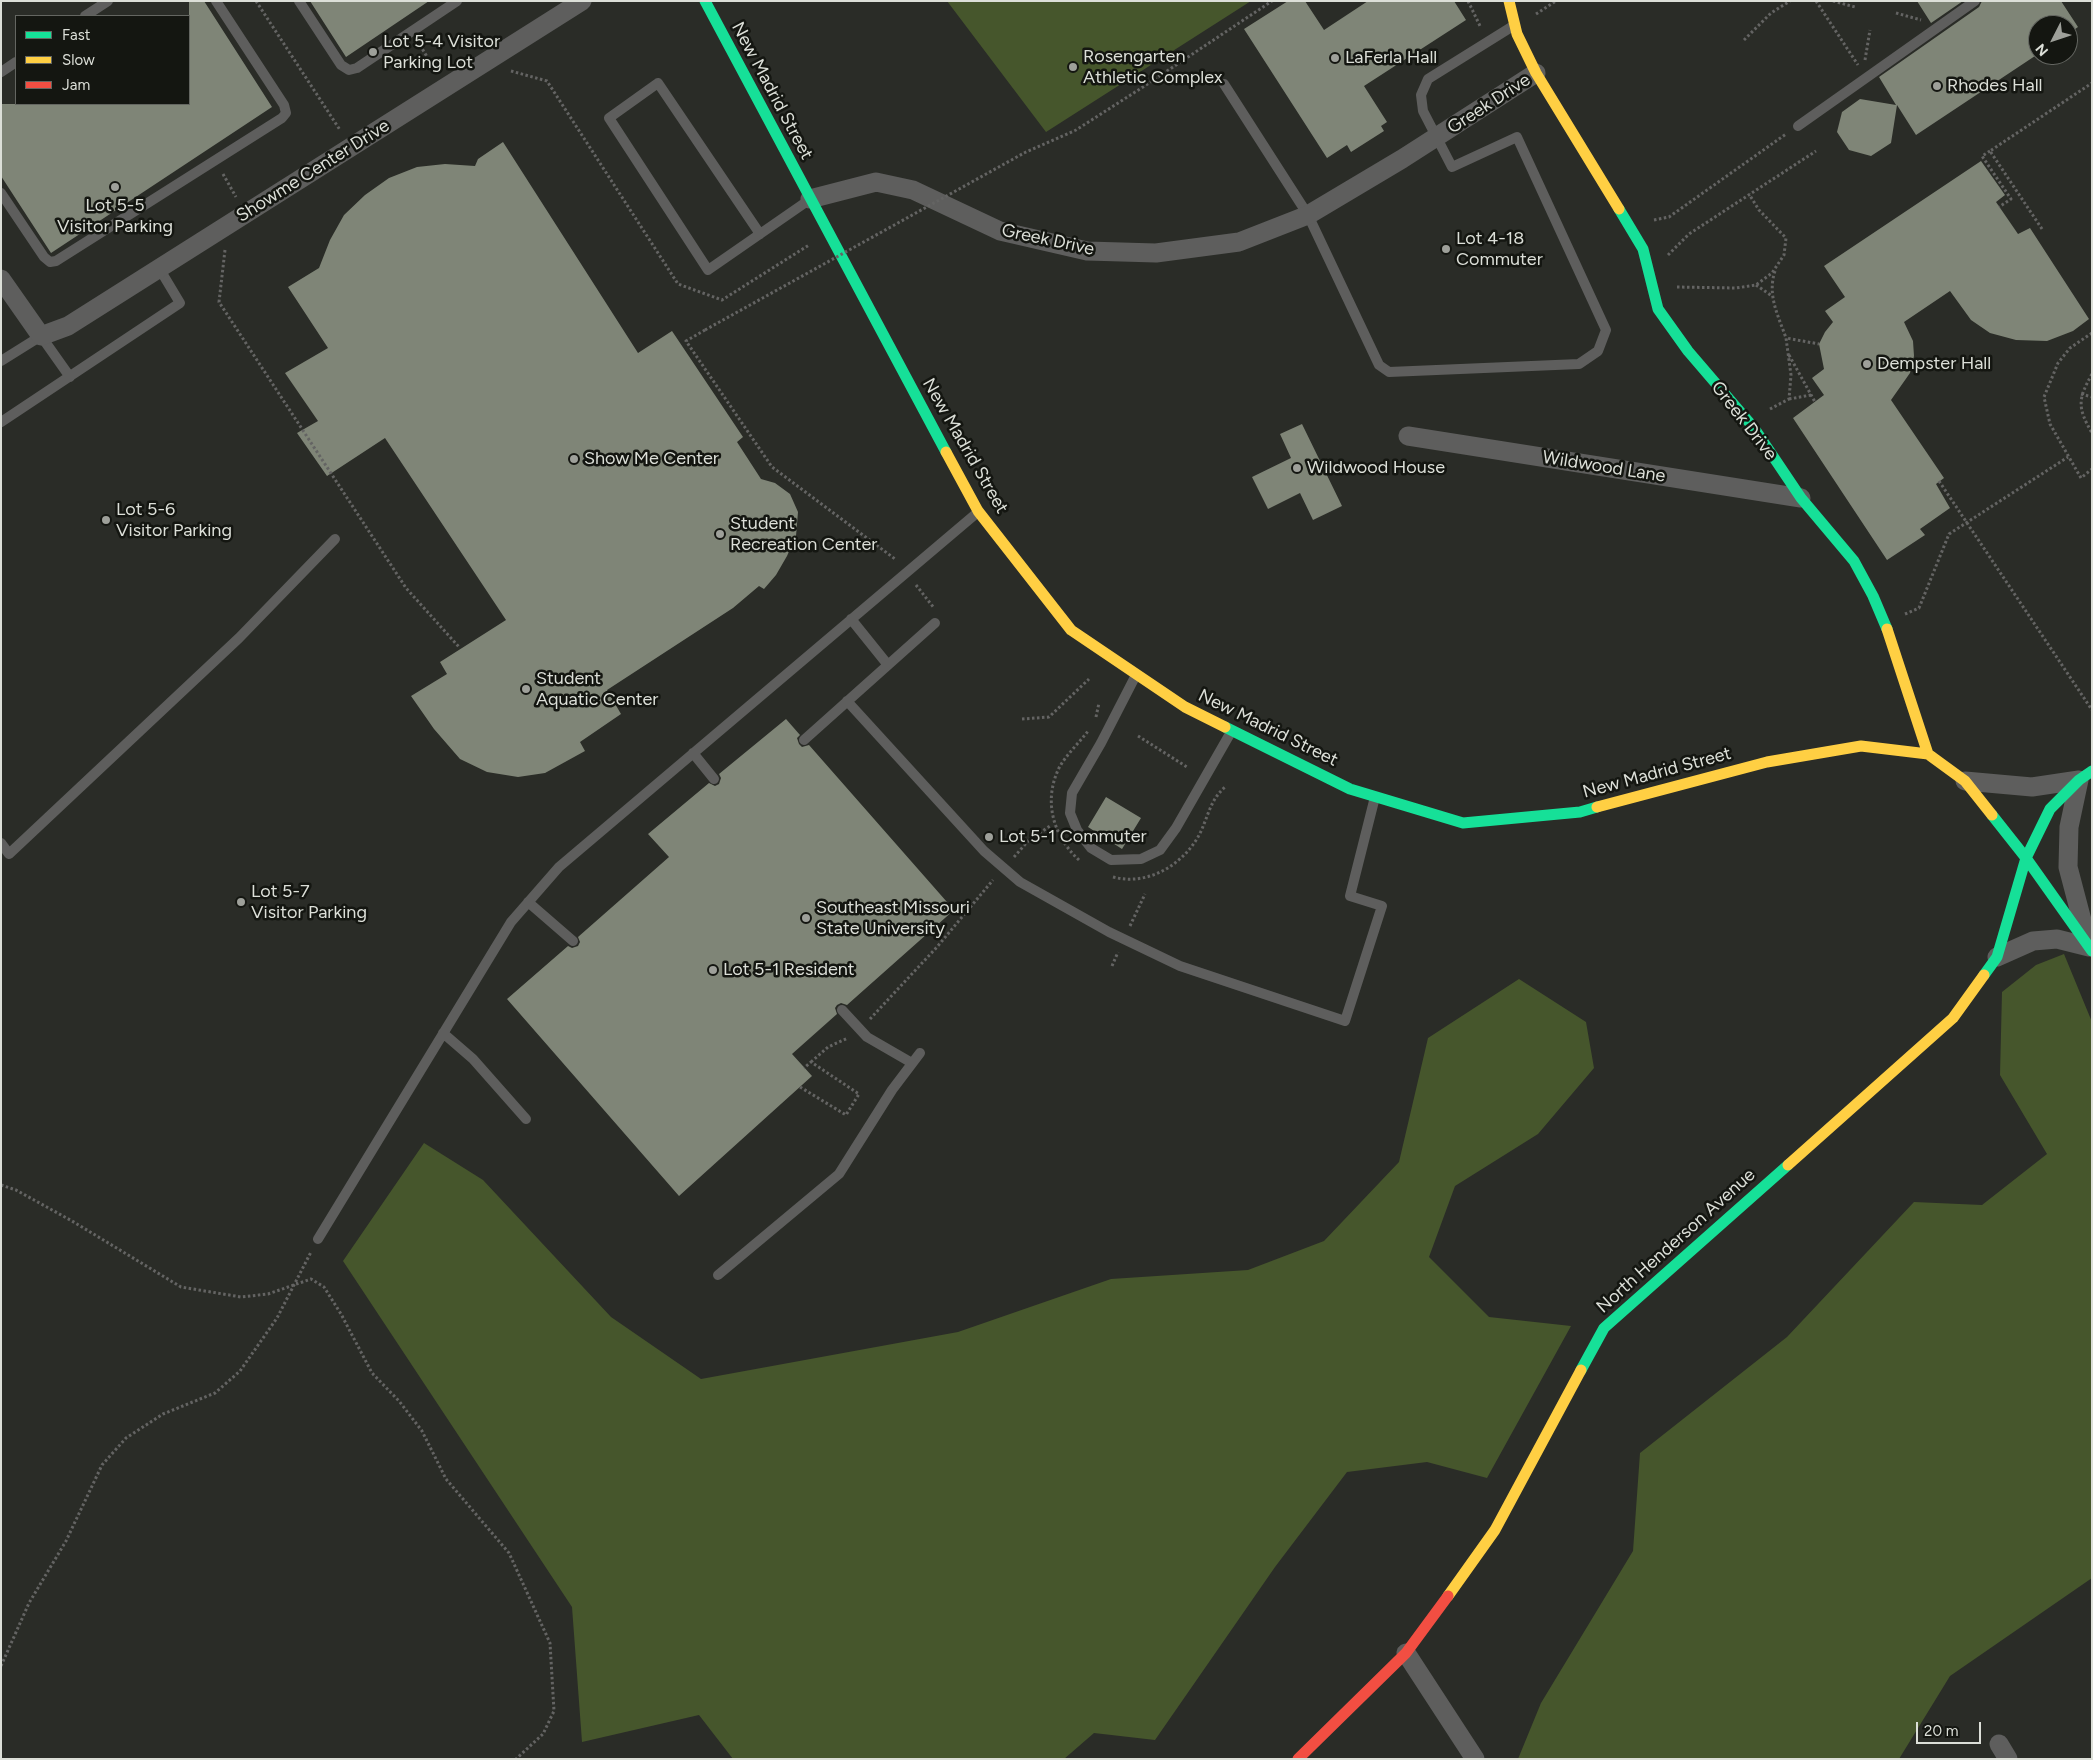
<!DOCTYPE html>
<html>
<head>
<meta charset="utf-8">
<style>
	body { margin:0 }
	#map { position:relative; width:2093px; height:1760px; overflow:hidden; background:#2a2c27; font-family:Figtree,sans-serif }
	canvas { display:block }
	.frame { position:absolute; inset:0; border:2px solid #dcdfd8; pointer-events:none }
	.legend { position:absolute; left:15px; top:15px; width:175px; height:90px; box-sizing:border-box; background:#141611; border:1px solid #646661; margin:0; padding:6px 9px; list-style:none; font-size:15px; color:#dcdfd8 }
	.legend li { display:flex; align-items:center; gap:10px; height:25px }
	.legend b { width:25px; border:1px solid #646661 }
	.north { position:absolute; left:2028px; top:15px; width:50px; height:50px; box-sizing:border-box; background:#141611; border:1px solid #646661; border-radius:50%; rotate:229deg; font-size:14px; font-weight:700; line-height:20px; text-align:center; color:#dcdfd8 }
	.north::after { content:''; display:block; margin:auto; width:18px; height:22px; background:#9ea09a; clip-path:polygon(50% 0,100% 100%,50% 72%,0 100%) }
	.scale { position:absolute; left:1916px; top:1722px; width:65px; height:22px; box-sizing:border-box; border:2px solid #dcdfd8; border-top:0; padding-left:6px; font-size:15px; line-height:18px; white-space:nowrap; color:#dcdfd8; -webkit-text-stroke:4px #141611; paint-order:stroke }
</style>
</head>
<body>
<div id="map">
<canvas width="2093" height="1760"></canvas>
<div class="frame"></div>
<ul class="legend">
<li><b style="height:6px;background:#16e098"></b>Fast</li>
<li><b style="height:6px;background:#ffcf43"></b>Slow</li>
<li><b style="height:6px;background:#f24e42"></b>Jam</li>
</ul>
<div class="north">N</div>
<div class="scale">20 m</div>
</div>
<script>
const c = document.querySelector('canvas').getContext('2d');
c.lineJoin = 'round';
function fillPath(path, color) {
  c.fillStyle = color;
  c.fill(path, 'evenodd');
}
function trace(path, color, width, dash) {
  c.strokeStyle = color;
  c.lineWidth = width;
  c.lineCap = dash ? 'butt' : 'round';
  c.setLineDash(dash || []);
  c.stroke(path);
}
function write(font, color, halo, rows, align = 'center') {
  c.font = font + ' Figtree,sans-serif';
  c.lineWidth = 5;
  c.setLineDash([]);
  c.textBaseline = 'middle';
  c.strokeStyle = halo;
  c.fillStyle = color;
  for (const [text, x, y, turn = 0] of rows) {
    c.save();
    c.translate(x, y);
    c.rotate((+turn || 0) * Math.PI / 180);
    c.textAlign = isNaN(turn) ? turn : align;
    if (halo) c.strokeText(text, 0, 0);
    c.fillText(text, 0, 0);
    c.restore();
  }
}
const green = new Path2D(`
	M947,1H1251L1046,132Z
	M2064,954L2092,1022V1578L1950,1676L1899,1759H1518L1541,1703L1633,1551L1640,1453L1787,1337L1914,1202L1982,1205L2047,1154L2000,1075L2002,992L2036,965Z
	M1519,979L1586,1022L1594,1068L1538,1134L1455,1186L1429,1257L1489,1317L1571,1326L1487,1478L1427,1462L1347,1472L1275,1567L1155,1740L1094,1733L1064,1759H733L699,1715L582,1742L572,1607L343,1261L424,1143L483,1180L611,1317L701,1379L958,1332L1111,1279L1248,1270L1324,1241L1399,1162L1428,1038Z`);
const building = new Path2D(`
	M189,1H204L272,107L51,253L1,176V104H189Z
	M310,1H429L346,57Z
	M1288,1H1305L1324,30L1368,1H1454L1466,20L1364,86L1387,122L1381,126L1384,131L1351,152L1347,145L1327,158L1244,29Z
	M1917,1H1963L1931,23Z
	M1982,1H2061L2078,27L2068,34V25H2038V54L1916,135L1897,105L1891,143L1871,156L1849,150L1837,132L1842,112L1860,99L1896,105L1879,77L1979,7Z
	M503,142L638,353L672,331L743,437L737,442L761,479L775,483L790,494L798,512L796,536L787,556L776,575L764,589L759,586L733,608L607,690L621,714L580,742L585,751L545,773L518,777L487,772L460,759L434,729L411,696L447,674L440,662L506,620L385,438L327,476L297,433L318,421L285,373L328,348L288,287L319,268L330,240L344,215L365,195L389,178L417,167L445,164L475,166L478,159Z
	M1981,161L2005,195L1996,202L2018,234L2030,228L2089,319L2073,331L2047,341L2016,340L1990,333L1971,320L1950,291L1904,322L1913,341L1914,356L1910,373L1891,400L1944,478L1936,484L1950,508L1920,529L1925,535L1887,560L1793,418L1824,395L1812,378L1824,369L1819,344L1825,332L1833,322L1825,311L1845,297L1824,266Z
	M1302,424L1342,506L1313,520L1300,493L1268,509L1252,477L1291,458L1280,434Z
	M786,719L800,735L797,738L799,744L802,747L809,745L954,910L847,1005L841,1003L837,1005L835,1008L837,1014L792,1054L812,1076L679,1196L507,999L568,946L572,948L578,946L580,942L578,937L669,857L648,834L709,783L715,786L719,784L721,778L719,774Z
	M1106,797L1141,818L1122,849L1088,827Z`);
const path = new Path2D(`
	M256,1L340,130
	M1468,1L1481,28
	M1816,1L1858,65
	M1833,1L1855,7
	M1896,13L1921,20
	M1536,14L1556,1
	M1744,40L1771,13L1790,1
	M420,45L436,72
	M1865,60L1870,30
	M511,71L547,81L678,284L722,300L809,245
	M1990,151L1982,156L2011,199L1999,207
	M1024,153L1076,130L1143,87L1272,1
	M223,174L236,197
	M1654,220L1669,217L1786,134
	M2042,229L1990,151L2092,83
	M225,250L219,302L406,588L459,647
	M1668,255L1689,234L1816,151
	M1775,271C1767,295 1778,315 1786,338
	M1756,285L1772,296
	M1677,287L1736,288L1756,285L1772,273L1784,255L1786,238L1759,210L1749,194
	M705,330L686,341L772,467L895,559
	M2092,333L2070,348L2058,363L2044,397L2050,424L2081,478L2092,469
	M1789,355L1815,402
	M2092,374C2078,399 2077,407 2092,433
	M2081,394L2092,397
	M1789,399L1811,395
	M1770,409L1789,399L1791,375L1786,338L1819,344
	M1939,481L2092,710
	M916,585L934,608
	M1905,614L1919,608L1949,534L2068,457
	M1096,717L1099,703
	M1022,719L1049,717L1089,679
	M1138,736L1187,767
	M1014,857L1029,840L1050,826
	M1079,860C1053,836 1043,801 1059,768C1066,755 1079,743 1088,731
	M1113,877C1147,886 1181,866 1198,837C1208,819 1209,801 1225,787
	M1130,926L1145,894
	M1112,966L1118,952
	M870,1019L937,947L993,880
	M811,1062L828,1047L848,1038
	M800,1087L846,1115L859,1094L811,1062L804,1068
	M1,1185L16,1190L72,1221L181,1287L241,1297L268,1294L311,1279L324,1287L341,1314L372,1373L399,1401L422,1431L446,1479L509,1553L550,1643L554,1711L543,1734L516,1759
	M1,1666L29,1603L66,1541L102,1465L126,1438L163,1414L215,1393L240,1371L277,1318L311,1252`);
const lane = new Path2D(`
	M299,1L341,65L349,70L357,68L457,1
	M85,16L108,1
	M1,72L16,62
	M1224,84L1308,215L1379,365L1389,372L1579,364L1598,351L1606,330L1517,137L1452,167L1423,111L1421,95L1428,79L1513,26
	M1798,126L1975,1
	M1,193L44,257L50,262L56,261L282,118L286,113L284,105L216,1
	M760,234L658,83L609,118L708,270L809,200
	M1,361L41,336L70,377
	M1,422L180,303L159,268
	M851,619L888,665
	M1136,675L1101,743L1072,793L1070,813L1077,830L1091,848L1111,860L1141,859L1160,850L1176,828L1231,732
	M847,701L984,851L1020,882L1109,932L1180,966L1345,1021L1382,906L1350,896L1375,797
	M804,740L935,623
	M693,753L714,779
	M1,843L9,854L239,638L335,539
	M528,902L573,941
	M842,1010L867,1037L912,1063
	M443,1033L473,1059L526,1119
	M318,1239L511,922L559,867L978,512
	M718,1275L839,1174L892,1090L920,1053`);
const street = new Path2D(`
	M810,199L876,182L913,190L1000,231L1087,251L1156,253L1239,242L1308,215L1402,159L1536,73
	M1,279L41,336L68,326L582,1
	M1408,436L1801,498
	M1965,781L2032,787L2079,780L2069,827L2068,867L2089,947L2057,939L2033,941L1997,957
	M1406,1653L1475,1759
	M1999,1744L2008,1759`);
const fast = new Path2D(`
	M705,1L946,452
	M1619,209L1643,249L1658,309L1688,351L1754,428L1801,498L1854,561L1873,596L1887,629
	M1225,727L1350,789L1463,823L1580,812L1597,807
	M1992,815L2026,858L2092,951
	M1984,975L1997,957L2026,858L2050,809L2079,780L2092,771
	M1581,1370L1604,1328L1788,1165`);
const slow = new Path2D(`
	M1509,1L1517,34L1536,73L1619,209
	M946,452L978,511L1071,630L1185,707L1225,727
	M1887,629L1928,754
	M1597,807L1767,762L1861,746L1928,754L1965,781L1992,815
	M1788,1165L1953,1018L1984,975
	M1448,1596L1495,1530L1581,1370`);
const jam = new Path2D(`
	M1298,1759L1406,1653L1448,1596`);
const pathBridge = new Path2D(`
	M705,330L1024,153`);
const markers = [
	[373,52,5,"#9ea09a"],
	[1335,58,5,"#9ea09a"],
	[1073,67,5,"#9ea09a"],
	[1937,86,5,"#9ea09a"],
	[115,187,5,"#9ea09a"],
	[1446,249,5,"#9ea09a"],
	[1867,364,5,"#9ea09a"],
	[574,459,5,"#9ea09a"],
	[1297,468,5,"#9ea09a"],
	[106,520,5,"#9ea09a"],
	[720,534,5,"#9ea09a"],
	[526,689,5,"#9ea09a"],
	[989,837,5,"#9ea09a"],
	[241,902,5,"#9ea09a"],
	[806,918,5,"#9ea09a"],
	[713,970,5,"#9ea09a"]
];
const poiNames = [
	["Lot 5-4 Visitor",383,42],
	["Parking Lot",383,63],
	["Rosengarten",1083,57],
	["Athletic Complex",1083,78],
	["LaFerla Hall",1345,58],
	["Rhodes Hall",1947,86],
	["Lot 5-5",115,206,"center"],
	["Visitor Parking",115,227,"center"],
	["Lot 4-18",1456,239],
	["Commuter",1456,260],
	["Dempster Hall",1877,364],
	["Show Me Center",584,459],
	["Wildwood House",1307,468],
	["Lot 5-6",116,510],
	["Visitor Parking",116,531],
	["Student",730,524],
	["Recreation Center",730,545],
	["Student",536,679],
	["Aquatic Center",536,700],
	["Lot 5-1 Commuter",999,837],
	["Lot 5-7",251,892],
	["Visitor Parking",251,913],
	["Southeast Missouri",816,908],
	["State University",816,929],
	["Lot 5-1 Resident",723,970]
];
const streetNames = [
	["New Madrid Street",772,91,62],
	["Greek Drive",1489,104,-33],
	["Showme Center Drive",313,171,-32],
	["Greek Drive",1048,240,12],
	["Greek Drive",1744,421,52],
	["New Madrid Street",965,446,60],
	["Wildwood Lane",1604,467,9],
	["New Madrid Street",1268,728,26],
	["New Madrid Street",1657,773,-15],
	["North Henderson Avenue",1676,1241,-42]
];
fillPath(green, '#46562c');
fillPath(building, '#7f8577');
trace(path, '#646463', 3, [2.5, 2.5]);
trace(lane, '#5e5e5d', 10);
trace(street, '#5e5e5d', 19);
trace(fast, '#16e098', 11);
trace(slow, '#ffcf43', 11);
trace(jam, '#f24e42', 11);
trace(pathBridge, '#646463', 3, [2.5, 2.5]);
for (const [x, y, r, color] of markers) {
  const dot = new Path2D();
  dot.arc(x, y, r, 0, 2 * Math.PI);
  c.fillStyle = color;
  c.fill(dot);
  trace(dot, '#141611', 2);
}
write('18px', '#dcdfd8', '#141611', poiNames, 'left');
write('18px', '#dcdfd8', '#141611', streetNames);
</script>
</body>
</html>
